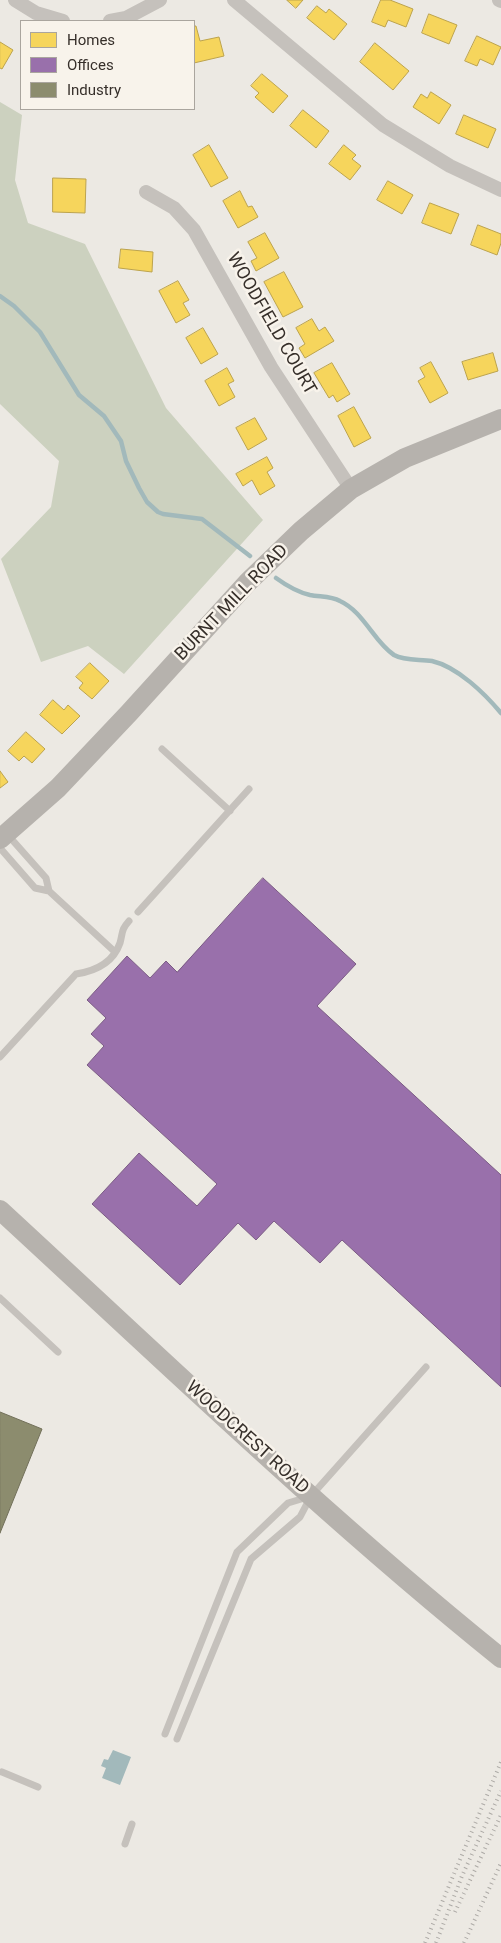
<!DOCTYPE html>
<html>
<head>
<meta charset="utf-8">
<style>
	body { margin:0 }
	#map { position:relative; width:501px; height:1943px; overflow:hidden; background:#ece9e3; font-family:Roboto,sans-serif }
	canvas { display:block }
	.legend { position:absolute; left:20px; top:20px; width:175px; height:90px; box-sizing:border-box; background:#f8f3eb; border:1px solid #aaa59e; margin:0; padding:6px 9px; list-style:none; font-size:15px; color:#362f2a }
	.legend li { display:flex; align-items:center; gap:10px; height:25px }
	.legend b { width:25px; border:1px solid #aaa59e }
</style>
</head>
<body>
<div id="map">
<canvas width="501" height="1943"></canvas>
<ul class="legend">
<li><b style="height:14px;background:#f6d55c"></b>Homes</li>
<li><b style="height:14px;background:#9970ab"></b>Offices</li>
<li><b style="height:14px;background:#8c8c6e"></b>Industry</li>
</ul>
</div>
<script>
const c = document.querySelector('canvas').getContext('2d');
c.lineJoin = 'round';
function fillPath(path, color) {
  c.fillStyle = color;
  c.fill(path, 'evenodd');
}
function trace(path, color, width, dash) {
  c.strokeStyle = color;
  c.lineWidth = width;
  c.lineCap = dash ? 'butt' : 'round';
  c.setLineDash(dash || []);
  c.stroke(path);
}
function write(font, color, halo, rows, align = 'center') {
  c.font = font + ' Roboto,sans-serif';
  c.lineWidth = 5;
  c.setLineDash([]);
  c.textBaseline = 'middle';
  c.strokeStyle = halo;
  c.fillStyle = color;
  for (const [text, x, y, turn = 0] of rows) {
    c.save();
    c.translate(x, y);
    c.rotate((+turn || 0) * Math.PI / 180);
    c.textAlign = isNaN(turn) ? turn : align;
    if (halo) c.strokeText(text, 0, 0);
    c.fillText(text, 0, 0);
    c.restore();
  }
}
const green = new Path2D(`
	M0,102L22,115L15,180L28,223L85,244L166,408L263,520L124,674L88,646L41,662L1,559L51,507L59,461L0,404Z`);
const water = new Path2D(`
	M113,1750L131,1757L120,1785L102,1778L106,1768L101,1766L104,1759L108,1760Z`);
const homes = new Path2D(`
	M287,0H303L296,8Z
	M381,0H390L413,9L406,27L388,20L385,27L372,22Z
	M317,6L326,13L329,9L347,24L334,40L307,18Z
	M429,14L457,25L449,44L422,33Z
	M194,26H196L200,41L219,37L224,56L194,63Z
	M477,36L501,47L493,65L480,59L477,66L465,61Z
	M0,42L13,50L2,69L0,68Z
	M375,43L409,71L393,90L360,62Z
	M262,74L288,96L273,113L255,97L259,93L251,86Z
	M431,92L451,105L439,124L413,107L421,94L427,98Z
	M303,110L329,131L316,148L290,126Z
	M464,115L496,129L488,148L456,134Z
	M209,145L228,178L211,187L193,155Z
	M344,145L356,155L352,159L361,166L350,180L329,164Z
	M53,178L86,179L85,213L53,212Z
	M388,181L413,195L402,214L377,200Z
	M240,191L248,207L252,206L258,217L238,228L223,201Z
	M430,203L459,214L451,234L422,223Z
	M478,225L501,234V243L497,255L471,245Z
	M265,233L279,258L256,271L251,261L257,258L248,242Z
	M121,249L153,252L152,272L119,268Z
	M284,272L303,307L283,317L264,282Z
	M178,281L189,300L183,303L190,315L176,323L159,291Z
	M312,319L319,331L325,327L334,341L305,358L299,348L305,344L296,328Z
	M203,328L218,354L201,364L186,338Z
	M493,353L498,371L468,380L462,362Z
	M431,362L448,393L430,403L418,381L425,377L420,368Z
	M332,363L350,394L337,402L333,395L329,398L314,373Z
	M227,368L234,381L228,384L235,397L219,406L205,381Z
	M354,407L371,438L354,447L338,416Z
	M255,418L267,439L248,450L236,428Z
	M267,457L273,468L267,472L275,486L260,495L252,480L243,486L236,474Z
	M90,663L109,681L92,699L79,688L83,683L76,677Z
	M53,700L64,710L68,705L80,716L62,734L40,715Z
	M26,732L45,749L32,763L24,756L19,761L8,751Z
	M0,771L8,782L0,788Z`);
const offices = new Path2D(`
	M263,878L356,964L317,1006L501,1175V1387L342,1240L320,1263L274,1221L256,1240L238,1223L180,1285L92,1204L139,1153L197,1206L217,1184L87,1065L104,1046L91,1034L106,1018L87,1000L127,956L150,978L166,961L177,972Z`);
const industry = new Path2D(`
	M0,1412L42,1429L0,1533Z`);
const stream = new Path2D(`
	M0,296L14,306L40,332L79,395L104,416L121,441L126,461L139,488L147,502L158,512L163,514L202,519L250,556
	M276,578C287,586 297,592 310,595C320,597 331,596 340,601C364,612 374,642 394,655C405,661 419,659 432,661C458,667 485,694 501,713`);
const lane = new Path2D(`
	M162,749L230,811
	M7,834L46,878L49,891
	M0,848L35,888L49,891L115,952
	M138,912L249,789
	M0,1057L76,974C96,971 113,963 120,943C123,932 121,930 129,921
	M0,1298L58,1352
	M165,1734L237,1552L288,1503L308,1497
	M177,1739L251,1559L300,1517L311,1496L426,1367
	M2,1772L38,1787
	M125,1844L132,1824`);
const street = new Path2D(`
	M15,0L36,13L63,21
	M234,0L383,125L450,166L501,190
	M499,0L501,1
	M110,21L126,18L160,0
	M146,192L174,208L194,230L271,367L351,489`);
const secondary = new Path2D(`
	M0,839L58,788L129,713L248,582L301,531L351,489L405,458L501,419
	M0,1210C165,1362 327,1518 501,1658`);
const rail = new Path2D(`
	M455,1912L501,1815
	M425,1943L501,1762
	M436,1943L462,1876L501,1791
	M464,1943L501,1863`);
const streetNames = [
	["WOODFIELD COURT",271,324,60],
	["BURNT MILL ROAD",232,603,-46],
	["WOODCREST ROAD",247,1438,42]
];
fillPath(green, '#ccd1bf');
fillPath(water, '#a2b9bb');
fillPath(homes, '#f6d55c');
trace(homes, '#bca34d', 1);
fillPath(offices, '#9970ab');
trace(offices, '#7b5c84', 1);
fillPath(industry, '#8c8c6e');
trace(industry, '#72705a', 1);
trace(stream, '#a2b9bb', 4.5);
trace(lane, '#c5c1bc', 7);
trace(street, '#c5c1bc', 14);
trace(secondary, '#b6b2ad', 20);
trace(rail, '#adaaa6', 4, [1, 4]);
write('18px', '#362f2a', '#f8f3eb', streetNames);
</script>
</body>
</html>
